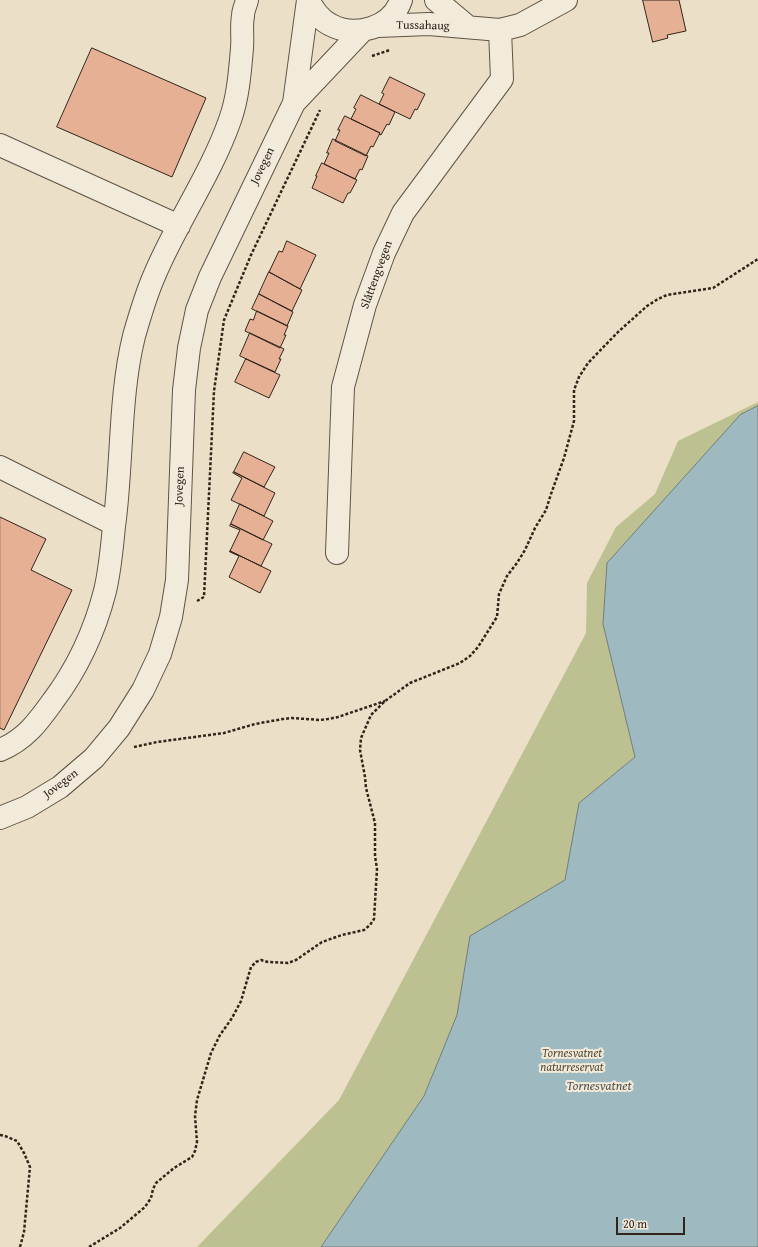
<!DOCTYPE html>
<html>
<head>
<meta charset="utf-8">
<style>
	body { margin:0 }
	#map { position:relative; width:758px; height:1247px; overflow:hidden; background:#ebe0c7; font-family:"Gentium Book Plus",serif }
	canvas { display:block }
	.scale { position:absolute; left:616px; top:1217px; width:69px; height:18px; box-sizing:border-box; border:2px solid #31241b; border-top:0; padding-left:5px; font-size:12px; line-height:14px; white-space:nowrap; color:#31241b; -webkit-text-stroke:3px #f2ebdb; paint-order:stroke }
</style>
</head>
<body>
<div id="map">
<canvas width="758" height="1247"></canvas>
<div class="scale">20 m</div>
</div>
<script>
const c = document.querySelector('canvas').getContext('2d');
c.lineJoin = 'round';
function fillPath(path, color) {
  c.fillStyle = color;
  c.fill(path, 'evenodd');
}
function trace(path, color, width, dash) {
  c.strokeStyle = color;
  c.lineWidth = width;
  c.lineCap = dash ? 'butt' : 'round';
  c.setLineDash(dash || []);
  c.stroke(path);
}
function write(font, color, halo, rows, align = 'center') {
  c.font = font + ' "Gentium Book Plus",serif';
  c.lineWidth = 4;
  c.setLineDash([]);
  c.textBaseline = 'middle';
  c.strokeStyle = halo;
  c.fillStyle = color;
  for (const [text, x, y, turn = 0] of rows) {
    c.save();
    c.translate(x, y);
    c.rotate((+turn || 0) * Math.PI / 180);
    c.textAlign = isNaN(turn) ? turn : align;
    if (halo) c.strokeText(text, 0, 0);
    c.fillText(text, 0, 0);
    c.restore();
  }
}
const green = new Path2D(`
	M758,402V1247H197L339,1100L586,633L587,583L616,527L655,494L678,441Z`);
const water = new Path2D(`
	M758,406V1247H321L424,1096L457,1015L470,936L565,880L579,803L635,757L603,624L607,563L740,415Z`);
const building = new Path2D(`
	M643,0H679L686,31L667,35L668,38L653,42Z
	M92,48L206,98L172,177L57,127Z
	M390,77L425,94L417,110L415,109L410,119L379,104L384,94L382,93Z
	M361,95L395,112L389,125L387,124L381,135L379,134L380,133L351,119L356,109L354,108Z
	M345,116L380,133L373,147L371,146L366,156L335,141L340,130H338Z
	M333,139L368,156L362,170L360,169L355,179L324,164L329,153H327Z
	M322,163L357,180L350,193H348L343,203L312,188L317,176H316Z
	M287,241L316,255L300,289L269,272L279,251L282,252Z
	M269,272L302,290L292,311L259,294Z
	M259,294L293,312L287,326L252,309Z
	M257,311L288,326L284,335H286L280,348L245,331L250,319L253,320Z
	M250,333L284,349L279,359H281L275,372L240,356Z
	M246,359L280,375L269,398L235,382Z
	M244,452L275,467L264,487L234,472Z
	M234,472L275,493L264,516L231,500L242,478L233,473Z
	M240,504L273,521L263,540L231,524Z
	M0,517L46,539L31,570L72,590L4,730L0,728Z
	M231,524L272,544L261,566L230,551L240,530L230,526Z
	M230,551L271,571L260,593L229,577L239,556L230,552Z`);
const path = new Path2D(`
	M372,56L390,50
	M197,601L204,597L214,391L224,320L251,255L320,110
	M134,747L157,742L224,733L255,724L283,719L292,718L320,720L328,719L338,717L385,701
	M0,1135L5,1136L17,1141L24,1153L30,1167L24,1232L20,1247
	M89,1247L120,1228L145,1207L151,1198L153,1189L156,1183L174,1168L192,1157L195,1151L197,1142L195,1116L197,1100L211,1053L220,1035L232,1018L241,1001L251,967L256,962L261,960L268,962L288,963L296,960L322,942L342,935L364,930L370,925L374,919L377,869L375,856V823L366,788L365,777L360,750L361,738L371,715L385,701L410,683L460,663L470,656L478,647L495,620L497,617L499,594L507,576L517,563L525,550L535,528L546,510L551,494L564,458L574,421V390L579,377L588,363L618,332L647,306L658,299L667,295L713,288L758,259`);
const minor = new Path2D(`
	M308,0C314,10 320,20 331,25C355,38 392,28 401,0
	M436,0L468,27
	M378,26L429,24L500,30L520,25L566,0
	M294,103L363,30
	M0,145L179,226
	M0,467L114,524
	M337,553L343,387L365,305L384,253L403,213L502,79L500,30
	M0,750C25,740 38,722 53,701C77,669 95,630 105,591C110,570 112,548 114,526C116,513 117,499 118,486C122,436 122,385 134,336C140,315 146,294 155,274C177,222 211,174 230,120C238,98 240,72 242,48C243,37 241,26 243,16C243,10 246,5 247,0
	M0,818L27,807L60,787L94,758L119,728L143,690L160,654L171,617L177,580L184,390L189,348L197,310L210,277L294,103L308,0`);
const streetNames = [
	["Tussahaug",423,26,1],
	["Jovegen",263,166,-64],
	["Slåttengvegen",377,275,-70],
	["Jovegen",180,486,-88],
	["Jovegen",61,784,-37]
];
const parkNames = [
	["Tornesvatnet",572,1054],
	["naturreservat",572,1068]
];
const waterNames = [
	["Tornesvatnet",599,1087]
];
fillPath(green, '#bdc191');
fillPath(water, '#9ebac0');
trace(water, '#727e7e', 1);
fillPath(building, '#e5b093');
trace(building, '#31241b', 1);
trace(minor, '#605346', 24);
trace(path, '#31241b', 2.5, [3, 2]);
trace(minor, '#f2ebdb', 22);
write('12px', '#31241b', '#f2ebdb', streetNames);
write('italic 12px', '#544b38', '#f2ebdb', parkNames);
write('italic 13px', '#52514d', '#f2ebdb', waterNames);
</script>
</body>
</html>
